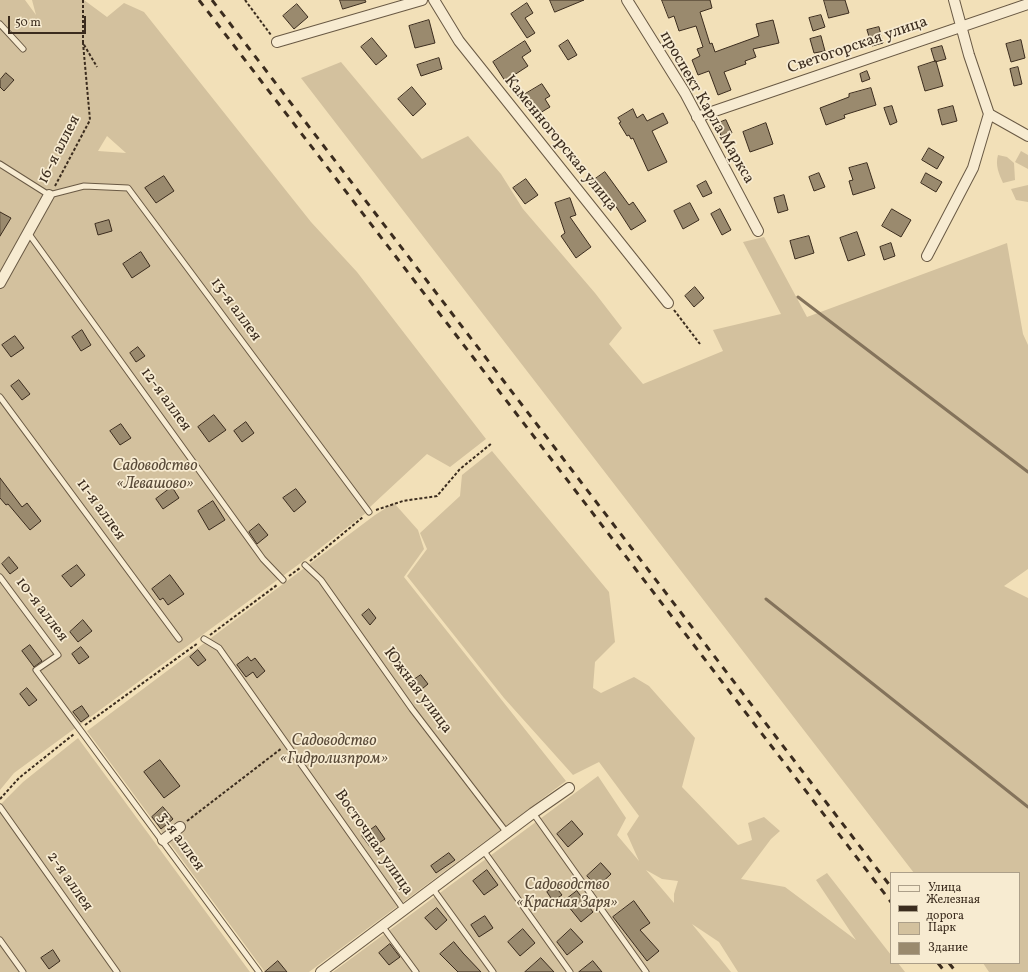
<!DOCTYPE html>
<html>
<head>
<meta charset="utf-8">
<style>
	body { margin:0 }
	#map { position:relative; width:1028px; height:972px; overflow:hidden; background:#f2e0b8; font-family:Vollkorn,serif }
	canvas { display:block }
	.legend { position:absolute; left:890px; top:872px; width:130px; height:92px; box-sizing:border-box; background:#f7ebd1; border:1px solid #ac9f89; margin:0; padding:5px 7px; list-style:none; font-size:12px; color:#3b2c1e }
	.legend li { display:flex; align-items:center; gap:8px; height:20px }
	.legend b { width:20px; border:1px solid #ac9f89 }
	.scale { position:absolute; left:8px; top:16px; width:78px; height:18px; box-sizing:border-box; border:2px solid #3b2c1e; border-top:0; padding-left:5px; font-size:12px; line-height:14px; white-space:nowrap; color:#3b2c1e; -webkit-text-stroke:3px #f7ebd1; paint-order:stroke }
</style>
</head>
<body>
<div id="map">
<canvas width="1028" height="972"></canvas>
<ul class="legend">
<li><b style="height:5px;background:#f7ebd1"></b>Улица</li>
<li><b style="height:5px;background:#3b2c1e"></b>Железная дорога</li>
<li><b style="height:11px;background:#d3c19e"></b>Парк</li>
<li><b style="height:11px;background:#9a8a6e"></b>Здание</li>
</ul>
<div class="scale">50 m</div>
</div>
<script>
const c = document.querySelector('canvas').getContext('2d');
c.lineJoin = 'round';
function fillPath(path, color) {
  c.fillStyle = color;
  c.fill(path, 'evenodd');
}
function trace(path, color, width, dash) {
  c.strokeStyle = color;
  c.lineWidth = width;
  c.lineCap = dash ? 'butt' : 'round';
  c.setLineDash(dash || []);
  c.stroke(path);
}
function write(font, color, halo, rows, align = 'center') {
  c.font = font + ' Vollkorn,serif';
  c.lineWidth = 3.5;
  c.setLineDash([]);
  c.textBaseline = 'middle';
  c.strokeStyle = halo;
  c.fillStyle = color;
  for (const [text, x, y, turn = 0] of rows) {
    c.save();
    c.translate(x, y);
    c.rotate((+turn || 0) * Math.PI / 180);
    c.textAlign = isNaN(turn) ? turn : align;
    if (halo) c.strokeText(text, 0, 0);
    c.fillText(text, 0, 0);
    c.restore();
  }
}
const green = new Path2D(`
	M0,0H25L36,15L32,0H84L107,17L124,3L144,12L311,222L357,272L486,439L450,467L427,454L370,507L371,509L306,559L14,773L0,790ZM107,136L126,153L98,151Z
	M341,62L422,159L468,136L501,174L523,209L595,293L622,328L609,344L643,384L723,351L713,330L781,314L743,242L764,237L807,317L1007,243L1023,334L1028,345V569L1004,586L1028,598V972H989L983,963H1019V873H914L301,78Z
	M1021,151L1028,155V169L1015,162Z
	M998,155L1007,157L1014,163L1015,180L1003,183C999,174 995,165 998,155Z
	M1028,185V202L1016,200L1011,189Z
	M492,451L609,592L615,642L595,662L593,688L601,693L634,677L649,686L695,738L682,787L738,845L752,840L748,823L764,817L780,831L771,839L741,879L785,887L856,940L816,880L827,873L891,955V963H898L905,972H738L719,942L692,924L731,972H333L598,776L626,818L617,835L639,861L627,834L639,816L599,762L573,775L504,698L407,576L427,549L420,533L460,496L462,475ZM646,870L662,879L678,881L674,894V903Z
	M394,503L418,530L424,549L404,577L566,781L309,972H265L87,731L375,515Z
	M78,738L250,972H27L0,936V805L23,782Z
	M0,945L20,972H0Z`);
const stream = new Path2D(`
	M798,297L1028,472
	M766,599L1028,807`);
const building = new Path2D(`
	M340,0H365L366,2L343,9Z
	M550,0H584L555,12Z
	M662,0H710L712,8L700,12L710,44L712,43L715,52L759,36L756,24L773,20L779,43L753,49L756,57L745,61L746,64L724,72L731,90L718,95L709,71L698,75L692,60L700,56L697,49L703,47L696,26L679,31L674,16L669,18Z
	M824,0H845L849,13L829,18Z
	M527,3L533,13L525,18L535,33L527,38L511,14Z
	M297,4L308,17L294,29L283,16Z
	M821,15L825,27L813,31L809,18Z
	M429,20L435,43L415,48L409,26Z
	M879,27L883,43L872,46L867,30Z
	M821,36L825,51L814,53L810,39Z
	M372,38L387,56L376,65L361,47Z
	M568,40L577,55L568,60L559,46Z
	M1021,40L1025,58L1011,62L1006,44Z
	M525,41L531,51L522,57L528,66L505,81L493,62Z
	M942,46L946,59L935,62L931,49Z
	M439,58L442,69L421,76L417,65Z
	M936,61L943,86L925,91L918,67Z
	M1018,67L1022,84L1014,86L1010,69Z
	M867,71L870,79L862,82L860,74Z
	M6,73L14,80L4,91L0,87V80Z
	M542,84L550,96L545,99L550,107L535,116L522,96Z
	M412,87L426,104L413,116L398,99Z
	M871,88L876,105L844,115L845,118L826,125L820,108L849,97V94Z
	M892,106L897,122L890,125L884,108Z
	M953,106L957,121L942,125L938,110Z
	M633,109L637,118L643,114L647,121L663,113L668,123L652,131L667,162L648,171L633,138L631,139L629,135L627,136L619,123L621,122L618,118Z
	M726,120L732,133L722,138L716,124Z
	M766,123L773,144L750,152L743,132Z
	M929,148L944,157L937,169L922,160Z
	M867,163L875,188L853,195L849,181L853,180L849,168Z
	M605,172L629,205L633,202L646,221L631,230L613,202L608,206L591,182Z
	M819,173L825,187L814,191L809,177Z
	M926,173L942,182L936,192L921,183Z
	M164,176L174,191L156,203L145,188Z
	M526,179L538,195L525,204L513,188Z
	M706,181L712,193L703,197L697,186Z
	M784,195L788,210L778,213L774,198Z
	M570,198L576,215L570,217L591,247L576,258L561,236L565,233L555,203Z
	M690,203L699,220L683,229L674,211Z
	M720,209L731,230L722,235L711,214Z
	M892,209L911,220L901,237L882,226Z
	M0,212L11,218L0,236Z
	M109,220L112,231L98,235L95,224Z
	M857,232L865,255L848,261L840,238Z
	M809,236L814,253L795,259L790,241Z
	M891,243L895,256L884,260L880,247Z
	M141,252L150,266L132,278L123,264Z
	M695,287L704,298L694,307L685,296Z
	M82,330L91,345L81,351L72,337Z
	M15,336L24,348L11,357L2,345Z
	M138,347L145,356L136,362L130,353Z
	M19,380L30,394L22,400L11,386Z
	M214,415L226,430L209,442L198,427Z
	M246,422L254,433L242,442L234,431Z
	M121,424L131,438L120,445L110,431Z
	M0,478L22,507L27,503L41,521L30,530L8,504L6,505L0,498Z
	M172,487L179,498L163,509L156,499Z
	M296,489L306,502L294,512L283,498Z
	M213,501L225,520L209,530L198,511Z
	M259,524L268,535L257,544L249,532Z
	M9,557L18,568L10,574L2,564Z
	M77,565L85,575L71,587L62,576Z
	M170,575L184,594L168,605L163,598L160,600L152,589Z
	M369,609L376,618L370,625L362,615Z
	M83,620L92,631L78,642L70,632Z
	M30,645L42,661L34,667L22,651Z
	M81,647L89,657L79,664L72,654Z
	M198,650L206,660L198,666L190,657Z
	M248,657L251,661L255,658L265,671L257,678L253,672L246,677L237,665Z
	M421,675L428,684L417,693L409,683Z
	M27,688L37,700L29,706L20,694Z
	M82,706L89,716L81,722L73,712Z
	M160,760L180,786L164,798L144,772Z
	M163,807L173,819L161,829L152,817Z
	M572,821L583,834L568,847L557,834Z
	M376,826L385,839L371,848L362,836Z
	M449,853L455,860L436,873L431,866Z
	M601,863L611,874L597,887L587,876Z
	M487,870L498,885L484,895L473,881Z
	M555,886L562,895L553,901L547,892Z
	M577,891L593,912L581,922L564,901Z
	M634,901L650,923L640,930L659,951L647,961L613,917Z
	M437,908L447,920L436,930L425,918Z
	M485,916L493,928L479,937L471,925Z
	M523,929L535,943L520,956L508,942Z
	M571,929L583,942L567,955L557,942Z
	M454,942L463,953L481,972H458L440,954Z
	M390,944L400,957L389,965L379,953Z
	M53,950L60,961L49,969L41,958Z
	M541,958L554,972H525Z
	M278,961L287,972H265Z
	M593,961L602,972H579Z`);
const path = new Path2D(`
	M83,0V43L97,67
	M245,0L271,35
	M55,186L90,120L83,43
	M674,310L700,344
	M376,510L403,501L437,496L460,469L492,443
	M310,561L363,517
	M289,576L300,568
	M210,635L277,585
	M85,725L198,643
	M0,799L19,778L74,734
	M187,821L282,748`);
const service = new Path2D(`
	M0,24L23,49
	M0,164L49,195L84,186L128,188L369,512
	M29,234L263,559L283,580
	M0,397L179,639
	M305,565L321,580L412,709L507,833
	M0,577L58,655L36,670L259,972
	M204,639L219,648L404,910
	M0,807L117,972
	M533,813L646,972
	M483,850L570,972
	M433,889L493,972
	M383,927L416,972
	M0,940L23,972`);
const minor = new Path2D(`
	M434,0L459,41L668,303
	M627,0L685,93L758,231
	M954,0L969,55L989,114L1028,136
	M277,42L422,0
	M697,117L1028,4
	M927,256L973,168L989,114
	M0,283L49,195
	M163,840L180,827
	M321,972L533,813L569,788`);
const rail = new Path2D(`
	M199,0L891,902
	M212,0L891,887
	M938,963L945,972
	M949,963L956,972`);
const streetNames = [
	["Светогорская улица",858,46,-19],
	["проспект Карла Маркса",706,108,60],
	["Каменногорская улица",560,144,51],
	["16-я аллея",60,150,-63],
	["13-я аллея",235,310,54],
	["12-я аллея",165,400,54],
	["11-я аллея",100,510,54],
	["10-я аллея",41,610,53],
	["Южная улица",417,691,53],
	["3-я аллея",180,842,54],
	["Восточная улица",373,843,55],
	["2-я аллея",69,882,55]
];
const parkNames = [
	["Садоводство",155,467],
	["«Левашово»",155,485],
	["Садоводство",334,742],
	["«Гидролизпром»",334,760],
	["Садоводство",567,886],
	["«Красная Заря»",567,904]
];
fillPath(green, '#d3c19e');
trace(stream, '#84735b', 3);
fillPath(building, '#9a8a6e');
trace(building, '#3b2c1e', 1);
trace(service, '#695944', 7);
trace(minor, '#695944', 12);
trace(path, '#3b2c1e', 2, [3, 2]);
trace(service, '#f7ebd1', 5);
trace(minor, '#f7ebd1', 10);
trace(rail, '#3b2c1e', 3, [7, 7]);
write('16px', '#3b2c1e', '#f7ebd1', streetNames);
write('italic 16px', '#594a38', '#f7ebd1', parkNames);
</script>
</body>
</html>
